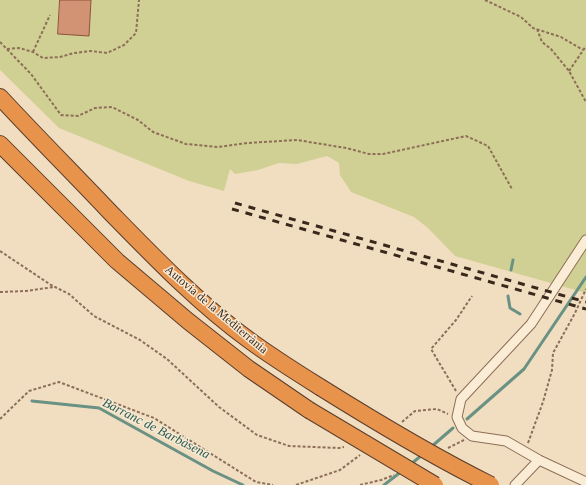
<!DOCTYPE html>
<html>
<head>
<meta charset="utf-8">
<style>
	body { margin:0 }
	canvas { display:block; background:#f1dec1 }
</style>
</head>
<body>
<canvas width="586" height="485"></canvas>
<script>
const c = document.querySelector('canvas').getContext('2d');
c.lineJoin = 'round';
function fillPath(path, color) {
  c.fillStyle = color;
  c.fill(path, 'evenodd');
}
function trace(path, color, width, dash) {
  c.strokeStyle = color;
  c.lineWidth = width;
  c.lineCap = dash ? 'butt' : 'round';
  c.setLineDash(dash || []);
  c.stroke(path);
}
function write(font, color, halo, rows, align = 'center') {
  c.font = font + ' "Times New Roman",serif';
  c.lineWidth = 3;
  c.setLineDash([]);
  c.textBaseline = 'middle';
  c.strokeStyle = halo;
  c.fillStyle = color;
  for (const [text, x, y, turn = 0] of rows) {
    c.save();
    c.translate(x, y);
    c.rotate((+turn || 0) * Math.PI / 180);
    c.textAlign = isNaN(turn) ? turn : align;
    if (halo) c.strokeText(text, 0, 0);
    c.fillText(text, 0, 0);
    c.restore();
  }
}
const green = new Path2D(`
	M0,0H586V293L455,256L428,228L414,217L351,192L340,175L339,163L327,156L297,164L279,163L258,170L235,174L230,169L224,191L189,181L59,128L0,70Z`);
const stream = new Path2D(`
	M511,270L513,260
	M508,296L510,308L520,314
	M32,401L99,408L213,471L243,485
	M467,419L524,369L586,277
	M431,447L453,428
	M411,464L422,455
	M384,485L402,471`);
const building = new Path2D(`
	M60,0H91L89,36L58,34Z`);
const path = new Path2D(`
	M485,0L521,17L533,28L561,37L583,50
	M537,29L542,42L551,49L569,71L586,102
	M0,42L31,74L61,115L78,116L95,108L112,107L138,120L153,132L186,144L218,147L247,143L297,140L346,148L369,154H383L466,136L488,146L512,189
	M7,49L19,48L33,52L43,58L60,57L74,53L91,51L107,53L124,45L136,33L139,0
	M33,52L50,15
	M569,71L586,46
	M0,251L51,285L69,294L94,316L140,340L167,359L219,407L257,435L289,446L339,448L344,447
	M0,292L26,291L54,287
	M456,391L431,349L456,320L472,296
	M0,419L29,391L59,382L154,418L256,482L273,485
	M402,422L415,411L437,409L448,414
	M528,443L543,402L552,370L553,353L575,313L586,289
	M448,448L464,440
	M296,485L340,470L360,455
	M360,485L381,480L394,475`);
const street = new Path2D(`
	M586,240L531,324L461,399L457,417L462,428L472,436L506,441L539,460L586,482
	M515,485L539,460`);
const highway = new Path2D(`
	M0,97C36,136 73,173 109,211C153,256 198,303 249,340C272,357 296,372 320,387
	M0,144L117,261L188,321L249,369L309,410`);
const rail = new Path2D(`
	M235,203L586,302
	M232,209L586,309`);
const highwayBridge = new Path2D(`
	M320,387C376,422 432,456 491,485
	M309,410L435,485`);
const streetNames = [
	["Autovia de la Mediterrània",216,310,40]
];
const waterNames = [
	["Barranc de Barbàsena",156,429,27]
];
fillPath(green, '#d0d094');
trace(stream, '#6a9284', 3);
fillPath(building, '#d29274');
trace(building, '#8e533b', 1);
trace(street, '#8d6e57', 11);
trace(highway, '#5a3d2c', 18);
trace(path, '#8d6e57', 2, [3, 2]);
trace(street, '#fbecd5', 9);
trace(highway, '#e7934c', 16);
trace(rail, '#3b281d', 3, [7, 7]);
trace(highwayBridge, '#5a3d2c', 18, []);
trace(highwayBridge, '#e7934c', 16);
write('12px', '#3b281d', '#f8e9d2', streetNames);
write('italic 13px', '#2b5c54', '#f8e9d2', waterNames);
</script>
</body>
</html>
